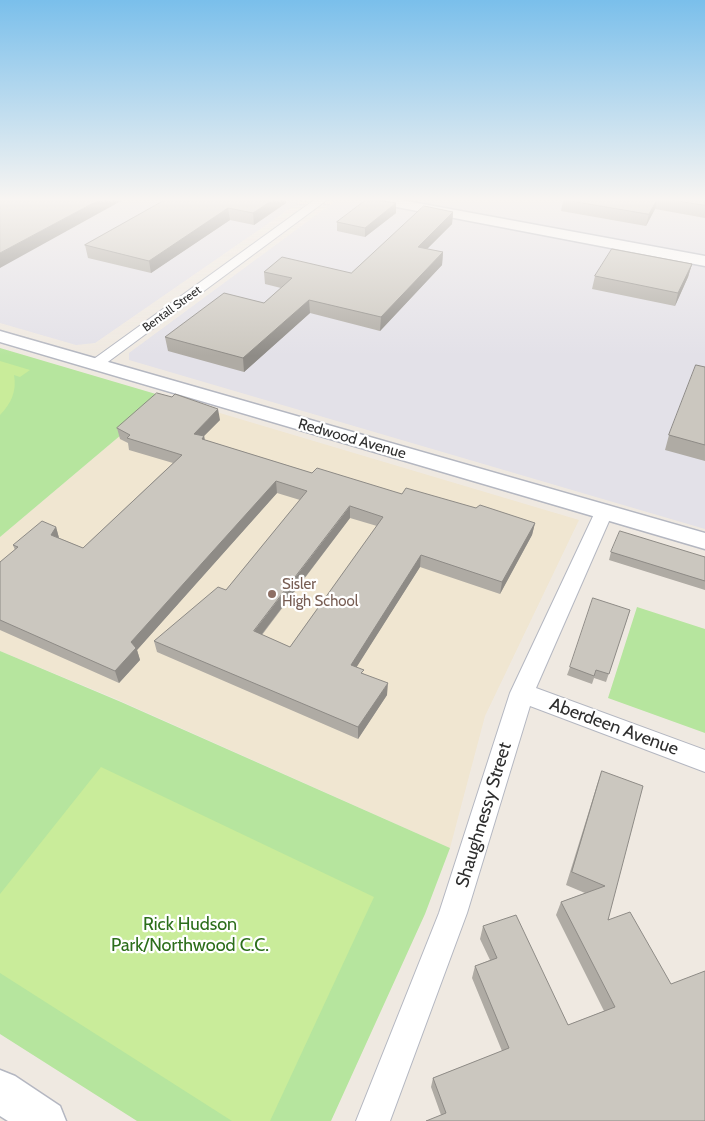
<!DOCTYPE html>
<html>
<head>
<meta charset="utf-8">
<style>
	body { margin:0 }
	canvas { display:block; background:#efe9e1 }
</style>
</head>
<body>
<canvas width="705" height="1121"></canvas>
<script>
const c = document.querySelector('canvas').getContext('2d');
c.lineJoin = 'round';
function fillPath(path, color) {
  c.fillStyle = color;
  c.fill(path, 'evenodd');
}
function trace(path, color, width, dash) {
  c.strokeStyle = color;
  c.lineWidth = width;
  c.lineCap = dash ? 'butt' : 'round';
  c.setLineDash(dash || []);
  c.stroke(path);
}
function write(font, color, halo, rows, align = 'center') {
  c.font = font + ' Cabin,sans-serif';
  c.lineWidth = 4.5;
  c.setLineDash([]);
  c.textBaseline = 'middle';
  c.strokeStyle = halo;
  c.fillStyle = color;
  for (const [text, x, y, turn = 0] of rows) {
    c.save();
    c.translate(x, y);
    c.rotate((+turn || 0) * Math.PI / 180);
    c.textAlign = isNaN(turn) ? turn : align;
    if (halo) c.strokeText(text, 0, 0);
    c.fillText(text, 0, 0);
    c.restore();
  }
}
const industrial = new Path2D(`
	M0,200H302L95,343L76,345L0,323Z
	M324,200H705V529L129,360V353L334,202Z`);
const education = new Path2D(`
	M166,397L579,520L485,716L450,848L116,699L0,651V537Z`);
const green = new Path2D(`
	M0,348L166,397L0,537Z
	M637,607L705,629V733L608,698Z
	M0,651L121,702L450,848L425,914L331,1121H137L0,1034Z`);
const pitch = new Path2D(`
	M0,361L30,370L20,377L14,375C17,391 11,404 0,415Z
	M101,767L374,897L270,1121H232L0,973V894Z`);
const minor = new Path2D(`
	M314,200H327L101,367H91L88,364L91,361Z
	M604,506L611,508L613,512L536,688L705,750V772L530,706L467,913L390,1121H356L439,913L510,693L595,512L597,508Z`);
const tertiary = new Path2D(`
	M374,200H401L705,256V266L381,204Z
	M0,331L705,533V549L0,342Z
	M0,1070L15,1076L60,1106L66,1121H8L0,1116Z`);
const wall = new Path2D(`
	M165,200H286V203L254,225L230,220L151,273L88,258L85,245Z
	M563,200H705V218L655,209L646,226L561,211Z
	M396,203V213L365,237L337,231V222Z
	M453,212L452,224L427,249L443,252L442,265L380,331L310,313L244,372L168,351L165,337L264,303L281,288L265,284L264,272L351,273Z
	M692,264L688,277L675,306L592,289L595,276Z
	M705,367V461L665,450L669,435Z
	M220,420L204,436L205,440L312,473L402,494L476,508L535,523L532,535L500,594L420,567L356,667L387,695L358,739L157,652L154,641L226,590L300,500L277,493L137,650L140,660L119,683L0,630V562L15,550L13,545L56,527L59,538L83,548L173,463L129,450L128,443L120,439L117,428ZM350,518L377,526L290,647L262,635Z
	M611,552L705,557V590L609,560Z
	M630,610L606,682L594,678L592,684L567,675L570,667Z
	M602,771L608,920L705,1121L441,1115L431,1087L433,1078L502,1051L472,978L475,966L490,960L480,939L483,926L568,1025L604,1011L556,915L561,902L585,893L566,885L597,785Z`);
const shadedWall = new Path2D(`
	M99,200H120L121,201L0,268V253Z
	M273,200H286V203L254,225L253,213Z
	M657,200L655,209L646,226L649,214Z
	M396,203V213L365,237V228Z
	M228,208L230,220L151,273L149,261Z
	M453,212L452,224L417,259L418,247Z
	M443,252L442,265L380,331L381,317Z
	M692,264L688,277L675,306L678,293Z
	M309,300L310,313L244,372L243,358Z
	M218,409L220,420L204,436L206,448L194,434Z
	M276,481L277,493L137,650L140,660L119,683L115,671L131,642Z
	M350,506V518L255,643L254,631Z
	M535,523L532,535L500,594L502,582Z
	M56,527L59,538L51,535Z
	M421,555L420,567L351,676V665Z
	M388,683L387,695L358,739V727Z`);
const building = new Path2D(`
	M0,200H99L0,253Z
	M165,200H273L253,213L228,208L149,261L85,245Z
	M366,200H377L396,203L365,228L337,222Z
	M565,200H657L649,214Z
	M671,200H705V205Z
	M424,206L453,212L418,247L443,252L381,317L309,300L243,358L165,337L224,293L264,303L292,278L264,272L282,257L351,273Z
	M612,249L692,264L678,293L595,276Z
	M696,365L705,367V445L669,435Z
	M157,393L172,397L175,394L218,409L194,434L204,436L202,439L312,473L317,468L402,494L406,488L476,508L480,505L535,523L502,582L421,555L351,665L364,670L361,673L388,683L358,727L154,641L218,587L226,590L307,491L276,481L131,642L136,648L115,671L0,620V562L18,547L13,545L42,521L56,527L51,535L83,548L182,455L127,438L130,435L117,428ZM350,506L383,517L290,647L254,631Z
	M620,531L705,557V581L611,552Z
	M593,598L630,610L609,674L596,670L594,676L570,667Z
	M602,771L643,786L608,920L630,912L671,984L705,971V1121H426L446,1113L433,1078L509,1048L475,966L497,958L483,926L516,915L568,1025L615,1007L561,902L605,886L572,872Z`);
const markers = [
	[272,594,5,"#8d6e63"]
];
const farStreetnames = [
	["Bentall Street",172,309,-36]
];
const streetNames = [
	["Redwood Avenue",352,439,16]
];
const educationNames = [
	["Sisler",282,585],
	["High School",282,602]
];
const nearStreetnames = [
	["Aberdeen Avenue",614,727,20],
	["Shaughnessy Street",484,815,-73]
];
const nearParknames = [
	["Rick Hudson",190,925],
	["Park/Northwood C.C.",190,946]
];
fillPath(industrial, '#e3e1e8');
fillPath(education, '#f0e6d1');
fillPath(green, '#b6e59e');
fillPath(pitch, '#c9ec9a');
trace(minor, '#b4b7c1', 2);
trace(tertiary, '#b4b7c1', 3);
fillPath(minor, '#fff');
fillPath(tertiary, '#fff');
fillPath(wall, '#afaba4');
fillPath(shadedWall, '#8e8b86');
fillPath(building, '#cbc7bf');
trace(building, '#8e8b86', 1);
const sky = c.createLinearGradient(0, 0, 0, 356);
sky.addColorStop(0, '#7abfeb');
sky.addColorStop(0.56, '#f8f5f2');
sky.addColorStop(1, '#f8f5f200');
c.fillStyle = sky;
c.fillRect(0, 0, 705, 356);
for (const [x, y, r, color] of markers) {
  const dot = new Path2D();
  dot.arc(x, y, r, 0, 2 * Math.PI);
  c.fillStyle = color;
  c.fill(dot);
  trace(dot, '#fff', 2);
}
write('12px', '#2e2e2e', '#fff', farStreetnames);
write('15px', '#2e2e2e', '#fff', streetNames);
write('15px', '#785e54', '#fff', educationNames, 'left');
write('18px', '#2e2e2e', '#fff', nearStreetnames);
write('18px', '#2c6e1b', '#fff', nearParknames);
</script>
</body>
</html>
